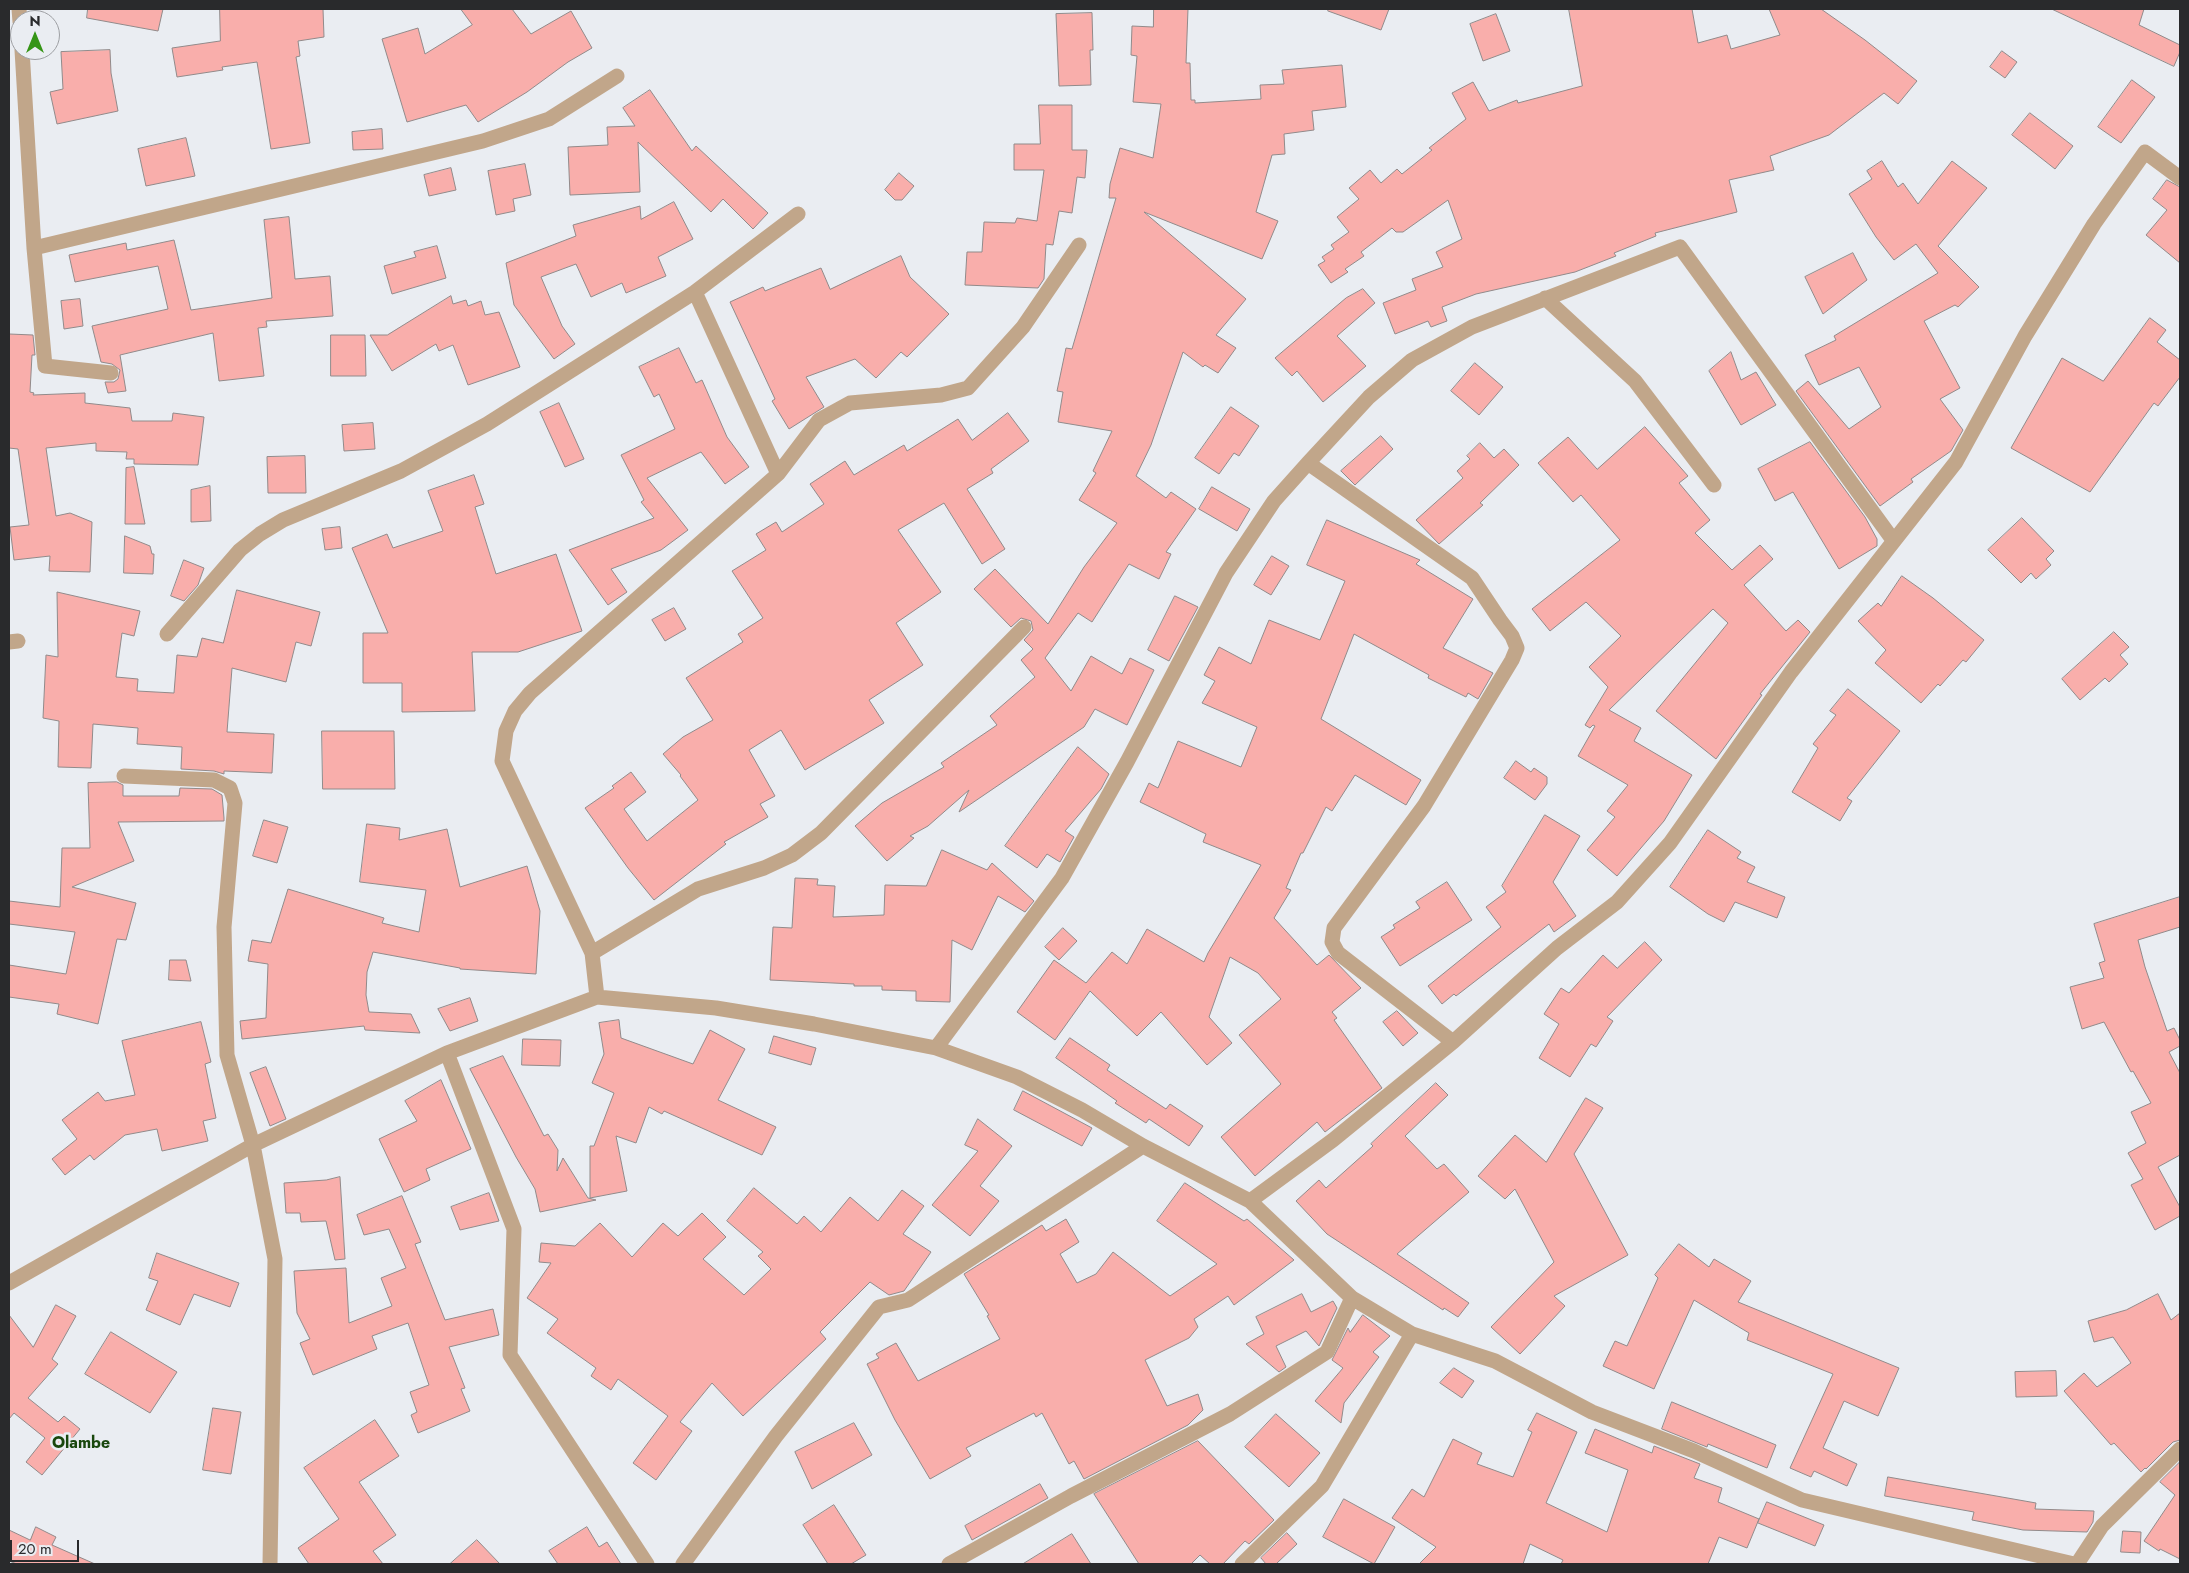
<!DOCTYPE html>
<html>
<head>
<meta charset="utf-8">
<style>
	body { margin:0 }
	#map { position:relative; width:2189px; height:1573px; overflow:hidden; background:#eaedf2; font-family:Jost,sans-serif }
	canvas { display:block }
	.frame { position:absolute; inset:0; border:10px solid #292a2c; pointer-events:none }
	.north { position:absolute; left:10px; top:10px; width:50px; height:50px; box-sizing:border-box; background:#eaedf2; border:1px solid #9d9fa3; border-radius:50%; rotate:0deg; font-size:14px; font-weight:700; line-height:20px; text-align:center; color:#292a2c }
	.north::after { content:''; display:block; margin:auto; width:18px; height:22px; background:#359516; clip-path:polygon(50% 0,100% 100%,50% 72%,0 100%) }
	.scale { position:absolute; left:10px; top:1540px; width:69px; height:22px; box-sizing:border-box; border:2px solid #292a2c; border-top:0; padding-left:6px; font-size:15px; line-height:18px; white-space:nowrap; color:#292a2c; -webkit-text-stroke:4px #eaedf2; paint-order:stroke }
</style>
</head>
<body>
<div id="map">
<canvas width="2189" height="1573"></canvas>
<div class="frame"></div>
<div class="north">N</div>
<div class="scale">20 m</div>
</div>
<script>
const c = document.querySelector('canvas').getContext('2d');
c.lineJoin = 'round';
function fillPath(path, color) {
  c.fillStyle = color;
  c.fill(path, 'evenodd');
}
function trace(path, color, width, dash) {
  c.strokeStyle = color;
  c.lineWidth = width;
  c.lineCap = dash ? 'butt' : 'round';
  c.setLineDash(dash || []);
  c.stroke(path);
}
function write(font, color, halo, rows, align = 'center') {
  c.font = font + ' Jost,sans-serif';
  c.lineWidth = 5;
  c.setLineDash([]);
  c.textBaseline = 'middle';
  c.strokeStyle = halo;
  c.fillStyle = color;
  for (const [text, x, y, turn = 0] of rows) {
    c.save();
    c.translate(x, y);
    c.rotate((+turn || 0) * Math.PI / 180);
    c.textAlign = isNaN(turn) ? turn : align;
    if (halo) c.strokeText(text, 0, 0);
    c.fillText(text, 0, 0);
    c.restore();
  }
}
const building = new Path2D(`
	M88,9H163L158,31L87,18Z
	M220,9H323L324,37L298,41L300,56L296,57L310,143L271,149L257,62L222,67L223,70L177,77L172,48L220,41Z
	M461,9H512L531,34L571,11L592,48L568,62L527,92L478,122L466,105L407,122L382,39L418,28L425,54L472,25Z
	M1154,9H1188L1186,63H1190L1191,100H1195V103L1261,99L1260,85L1284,84L1282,70L1342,65L1346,107L1312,111L1314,130L1284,134L1285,154L1272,155L1256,212L1278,221L1262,259L1144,212L1246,299L1216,335L1236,348L1218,373L1205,365L1203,367L1183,352L1151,445L1136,476L1166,498L1171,492L1196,509L1166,552L1171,554L1159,579L1129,564L1092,622L1078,613L1045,658L1071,691L1091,656L1122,674L1130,658L1154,670L1127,725L1095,709L1084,727L959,812L969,790L928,826L910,836L914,838L887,861L855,826L882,803L944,767L941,763L997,725L990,716L1035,677L1021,660L1033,649L1024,640L1033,630L1031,621L1021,618L1011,627L974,589L995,569L1048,624L1084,567L1117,523L1079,500L1096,473L1093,471L1112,431L1058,422L1063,392L1057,391L1066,348L1072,349L1116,198H1109L1110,184L1120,148L1153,158L1161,104L1133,102L1137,56L1131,55L1132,26L1153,27Z
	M1329,9H1389L1381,30L1328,11Z
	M1569,9H1692L1698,43L1727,35L1731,49L1780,35L1769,9H1821L1865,40L1917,81L1898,104L1884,93L1829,135L1770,156L1774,170L1729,180L1737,212L1655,233L1656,236L1614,253L1616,256L1575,272L1476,294L1442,307L1447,321L1431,327L1428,321L1395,334L1383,303L1416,290L1412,279L1443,267L1436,252L1462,239L1448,200L1403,232H1396L1392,228L1361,252L1364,256L1345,269L1348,272L1331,283L1318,265L1325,261L1322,257L1334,249L1331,245L1349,232L1337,217L1359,199L1349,188L1370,170L1381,183L1397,169L1402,174L1432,150L1429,148L1466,119L1452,93L1473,82L1489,111L1517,100L1518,103L1582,86Z
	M2052,9H2144L2139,25L2180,45V52L2174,66Z
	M1092,13L1093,50H1090L1091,85L1059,86L1056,14Z
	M1496,14L1510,51L1483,61L1470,24Z
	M110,50L111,73L118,111L57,124L50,92L63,89L61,52Z
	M2002,51L2017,62L2005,78L1990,67Z
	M2132,80L2155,97L2121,143L2098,127Z
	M650,90L692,151L696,146L768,213L753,229L723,199L711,212L638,142L640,192L570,195L568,147L608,145L607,127L635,126L623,108Z
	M1039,105H1072V150H1087L1085,178L1077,177L1072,213L1059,211L1053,245L1046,244L1044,279L1038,288L965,285L967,252H982L984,222L1015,223L1017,218L1037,221L1044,170H1014V144H1040Z
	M2030,113L2073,146L2055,169L2012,135Z
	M382,129L383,149L353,150L352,132Z
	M186,138L195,176L146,186L138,149Z
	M1882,161L1898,187L1903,183L1918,204L1952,161L1987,188L1938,246L1979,287L1958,307L1955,305L1924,321L1960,388L1940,399L1963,430L1951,451L1911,479L1913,482L1880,506L1796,391L1808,381L1849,429L1881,407L1859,367L1819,385L1805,355L1836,340L1834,336L1938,273L1916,244L1894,260L1876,237L1849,194L1872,179L1867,171Z
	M525,164L531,195L513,199L515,211L496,215L488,171Z
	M451,168L456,190L429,196L424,175Z
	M899,173L914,186L902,200H895L885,190Z
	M2167,180L2180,187V263L2146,235L2167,210L2153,199Z
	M674,202L693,239L658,257L666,276L626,293L622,283L591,297L576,264L541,277L562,326L575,344L554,359L514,305L506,263L576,236L573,225L640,206L641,219Z
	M289,217L295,279L330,276L333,316L266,321L267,327L258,328L264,376L219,381L213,333L120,355L126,391L108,393L105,382H114L118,379L120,370L112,364L101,362L92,326L168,309L158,266L75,282L69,255L126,243L127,250L174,240L191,310L272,298L264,220Z
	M437,246L446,278L392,294L384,266L416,257L414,252Z
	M1853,253L1867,280L1823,314L1805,277Z
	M901,256L910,277L949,314L907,357L901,352L876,378L855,359L806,377L824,407L789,429L772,401L775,399L730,302L763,287L765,291L821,268L830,289Z
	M1363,289L1375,303L1337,336L1366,366L1323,402L1297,371L1292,376L1275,358L1346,298Z
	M451,296L453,304L466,300L468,306L481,301L485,315L499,312L520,367L468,385L453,345L439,351L436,344L392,371L370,335H387Z
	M80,299L83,326L64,329L61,301Z
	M2150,318L2166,330L2157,342L2180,360V377L2158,406L2154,403L2090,492L2011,448L2062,358L2103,381Z
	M9,334L33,335L35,355H32L30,392L34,393L33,395L85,393V403L130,408L132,421H172L173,413L204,417L198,465L134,464V459H126L127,452L96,451V443L46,448L56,516L70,513L92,522L90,572L49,571L50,556L14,560L10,527L29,525L18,449L9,448Z
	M331,335H365L366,376H331Z
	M679,348L696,383L702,380L727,437L749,467L725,484L701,452L647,478L688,530L661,550L611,569L627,592L608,605L569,550L654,518L641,502L644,500L621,455L675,429L659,394L654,397L639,367Z
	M1731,352L1741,380L1756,372L1776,405L1741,425L1709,371Z
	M1475,363L1503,387L1479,415L1451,391Z
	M559,403L584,459L565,467L540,412Z
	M1231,407L1259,426L1239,456L1234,453L1219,474L1195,458Z
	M1008,413L1029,441L991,469L993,473L967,489L1005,549L982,564L944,503L898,530L941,592L896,623L923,665L869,700L884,723L805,770L781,730L749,750L775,796L760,804L768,817L724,842L726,844L654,900L628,868L585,808L614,788L612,786L631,772L646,792L624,809L647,841L698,800L680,776L681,775L663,754L683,737L713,720L686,678L743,642L738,634L763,618L732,571L766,550L756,534L776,522L782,532L824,504L810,484L845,461L854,475L904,445L907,451L958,419L972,440Z
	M373,423L375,449L344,451L342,425Z
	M1645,427L1688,476L1679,483L1710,520L1695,533L1732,570L1760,545L1773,559L1744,585L1786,631L1798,620L1810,632L1760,694L1762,695L1716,759L1656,711L1728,623L1713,609L1609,710L1641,728L1634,741L1692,775L1664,821L1617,876L1587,850L1615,817L1607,811L1628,785L1578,756L1595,726L1593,725L1590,728L1585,725L1608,687L1589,667L1621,636L1586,602L1550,631L1532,609L1620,540L1581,495L1573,502L1538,463L1568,437L1597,469Z
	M1381,436L1393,449L1355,485L1341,471Z
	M1810,442L1865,517L1877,539V546L1839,569L1793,492L1775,501L1758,469Z
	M1480,443L1494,458L1504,449L1519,465L1480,503L1483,505L1439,544L1416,520L1463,478L1457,471L1470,459L1467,456Z
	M305,456L306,493H268L267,457Z
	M134,467L145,524H125L126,468Z
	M474,475L484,504L475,507L496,574L556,554L582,631L518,652H472L475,711L402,712V683H363V633H388L352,548L387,534L393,548L443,531L428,491Z
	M210,486L211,521L191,522V490Z
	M1212,487L1250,509L1237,531L1199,509Z
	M2022,518L2054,551L2046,559L2051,565L2036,579L2031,573L2021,583L1988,550Z
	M1327,520L1420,560L1416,564L1473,599L1443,648L1493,673L1478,699L1468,693L1466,697L1428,678L1429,675L1354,634L1321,719L1421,780L1406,805L1355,775L1332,811L1326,807L1303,853H1301L1286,888L1291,890L1274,918L1317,965L1329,955L1361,988L1332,1012L1337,1018L1334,1020L1382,1088L1325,1132L1317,1122L1255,1176L1221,1137L1281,1084L1239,1035L1281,999L1258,973L1230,957L1209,1017L1232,1043L1207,1065L1161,1012L1137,1036L1090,991L1055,1040L1017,1012L1054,960L1086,983L1112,952L1127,964L1147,929L1204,962L1208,953L1261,865L1203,842L1206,834L1140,802L1149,783L1158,788L1178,741L1241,767L1257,727L1202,703L1215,681L1204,675L1219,647L1251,664L1269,620L1320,640L1345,581L1307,565Z
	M340,527L342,548L325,550L322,529Z
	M125,536L150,546L152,554H154L153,574L124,573Z
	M1272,556L1289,566L1271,595L1254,585Z
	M184,560L204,568L198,585L184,601L171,596Z
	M1902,576L1933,598L1984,640L1966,662L1963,660L1940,686L1938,684L1921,703L1875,663L1886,650L1858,621L1878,603L1881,606Z
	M237,590L320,612L311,646L296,642L286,682L232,668L227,732L274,734L272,773L224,771V774L214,771L181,769L182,747L137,744L138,728L93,724L91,768L58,767L59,721L43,718L46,655L58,657L57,592L140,611L134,636L122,633L116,677L138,679L137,691L174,693L177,655L197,657L202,638L223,643Z
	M1175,596L1198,607L1169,661L1148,650Z
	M674,608L686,629L665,641L652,620Z
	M2114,632L2129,647L2120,655L2128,664L2109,682L2105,678L2080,700L2062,679Z
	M1848,689L1900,731L1847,798L1852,801L1840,821L1792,792L1818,748L1813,744L1836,715L1830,711Z
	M322,731H394L395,789H323Z
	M1078,747L1109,774L1101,789L1065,831L1074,837L1060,862L1047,854L1037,868L1005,846Z
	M1516,761L1531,772L1534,768L1547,777V784L1535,800L1504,778Z
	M117,782L123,785V796H179L180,788L212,789L222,795L224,818V821L118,822L134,861L72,887L136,903L126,940L117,939L98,1024L57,1014L59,1004L9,997V965L66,974L75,932L9,924V901L60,907L62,848H90L88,783Z
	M1545,815L1580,836L1553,882L1576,916L1554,932L1549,924L1456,996L1454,994L1442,1004L1428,986L1501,927L1486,907L1506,892L1502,886Z
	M264,820L288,827L277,863L253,856Z
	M367,824L400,828L399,840L447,829L460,887L527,866L540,911L536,974L460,969V968L373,952L367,972L366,995L369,1012L411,1014L420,1033L365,1030L364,1026L242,1039L240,1021L266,1018L268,964L248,961L252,940L271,943L288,889L384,918L382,923L419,932L426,890L360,882Z
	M1708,830L1741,852L1737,858L1755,867L1747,882L1785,897L1777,918L1735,902L1724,922L1708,914L1670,887Z
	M942,850L987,870L992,863L1034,901L1025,912L998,896L972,950L952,940L950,1002L916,1001V991L882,990V986H854V984L770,980L773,927L792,928L795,878L818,879L817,885L835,886L833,917L884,915L885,885L926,886Z
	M1447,882L1472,920L1400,966L1381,937L1395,928L1393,925L1420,908L1416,902Z
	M2180,897V927L2138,940L2145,967L2167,1031L2174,1028L2180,1040V1046L2169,1052L2180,1073V1155L2158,1167L2180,1207V1216L2155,1230L2131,1185L2143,1179L2128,1153L2146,1143L2131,1112L2151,1103L2133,1071L2131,1072L2104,1022L2082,1029L2070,987L2104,978L2099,963L2105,961L2094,924Z
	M1063,928L1077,941L1059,960L1045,947Z
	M1645,942L1662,960L1607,1017L1613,1021L1596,1047L1591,1044L1570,1077L1539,1058L1559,1024L1544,1014L1561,988L1569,993L1603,955L1617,968Z
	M170,960H186L191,981L169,980Z
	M470,998L478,1021L450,1031L438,1009Z
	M1397,1011L1418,1033L1403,1046L1383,1022Z
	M619,1020L621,1038L693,1064L710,1030L745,1049L718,1100L776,1127L762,1155L664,1111L662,1114L649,1107L636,1143L616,1136L627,1191L590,1198V1146H594L614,1093L592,1083L604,1054L599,1023Z
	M201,1022L211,1062L205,1064L216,1118L203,1121L208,1141L162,1151L157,1129L125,1135L94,1160L90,1155L65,1175L52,1159L77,1139L62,1120L98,1092L105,1101L135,1095L122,1041Z
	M774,1036L816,1048L811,1065L769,1053Z
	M1070,1038L1110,1065L1107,1070L1166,1109L1170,1104L1203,1126L1189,1146L1149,1119L1146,1123L1115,1103L1117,1101L1056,1058Z
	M523,1039L561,1040L560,1066L522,1065Z
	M503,1056L544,1136L548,1134L558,1150L557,1171L563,1158L588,1198L596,1200L540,1212L535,1189L516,1157L470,1069Z
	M266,1067L286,1119L270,1126L250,1073Z
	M441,1080L471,1149L426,1169L430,1180L404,1192L379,1139L417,1121L405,1101Z
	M1436,1083L1448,1095L1405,1136L1437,1169L1444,1164L1469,1192L1397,1254L1469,1303L1458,1317L1444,1308L1443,1310L1327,1234L1296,1201L1319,1180L1326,1188L1373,1146L1371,1144Z
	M1023,1091L1092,1128L1082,1146L1014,1110Z
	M1586,1098L1603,1108L1574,1154L1628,1255L1554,1296L1565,1306L1520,1354L1491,1327L1554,1262L1515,1189L1505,1199L1478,1176L1515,1135L1546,1162Z
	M978,1119L1012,1146L980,1186L999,1201L970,1236L932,1205L978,1151L965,1145Z
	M340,1177L345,1259L335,1260L326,1221L301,1222L300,1213H286L284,1183L326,1180Z
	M1185,1183L1244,1221L1247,1219L1294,1260L1234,1305L1228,1296L1194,1319L1198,1327L1189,1338L1145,1360L1167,1406L1198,1394L1203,1410L1188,1425L1084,1479L1074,1461L1069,1464L1042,1413L1036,1417L1034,1413L966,1448L971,1456L930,1479L895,1420L867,1364L879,1358L876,1354L896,1343L918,1381L1000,1339L987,1316L989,1315L964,1274L1042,1225L1046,1231L1066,1219L1079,1242L1060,1254L1077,1283L1096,1274L1113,1252L1170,1296L1217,1264L1157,1221Z
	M754,1188L797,1224L804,1216L821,1232L850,1197L878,1221L902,1190L924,1206L903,1234L931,1252L904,1291L889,1295L870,1282L820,1332L826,1339L743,1416L712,1383L680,1422L692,1431L656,1480L633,1463L668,1416L618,1379L611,1390L591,1376L596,1368L547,1333L558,1319L527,1298L551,1263L539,1262L541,1243L575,1246L600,1223L632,1257L663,1223L678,1236L702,1213L726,1237L703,1259L744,1295L771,1269L758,1256L763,1252L727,1221Z
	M489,1193L499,1221L460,1230L451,1207Z
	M402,1196L421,1242L415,1244L445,1320L493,1309L499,1335L449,1347L465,1388L461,1389L470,1411L418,1433L411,1415L417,1412L410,1392L429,1385L408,1323L372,1336L377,1349L313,1375L300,1343L310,1339L297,1313L294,1271L346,1268L349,1323L392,1306L381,1278L406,1268L389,1229L364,1235L357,1215Z
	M1679,1244L1709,1267L1714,1259L1751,1281L1738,1302L1899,1368L1878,1416L1844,1401L1823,1448L1857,1464L1847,1486L1814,1471L1811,1477L1790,1468L1833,1374L1747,1340L1749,1333L1694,1300L1654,1389L1603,1366L1615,1341L1627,1346L1658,1278L1655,1275Z
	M157,1253L239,1283L230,1307L194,1294L180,1325L146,1310L158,1281L149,1278Z
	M1302,1294L1311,1312L1333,1301L1337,1308L1319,1346L1306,1331L1276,1346L1286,1367L1279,1372L1246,1344L1264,1334L1256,1317Z
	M2158,1294L2171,1320L2180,1313V1440L2173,1442L2146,1469L2145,1468L2141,1472L2114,1443L2111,1445L2064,1391L2084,1373L2097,1387L2131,1363L2113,1337L2094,1342L2088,1321L2126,1310Z
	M56,1305L76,1316L52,1359L58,1364L28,1398L58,1422L64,1416L80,1429L42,1475L26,1462L45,1438L14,1413L9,1419V1315L33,1347Z
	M1363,1315L1390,1336L1373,1352L1379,1357L1344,1403L1341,1423L1315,1401L1343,1368L1332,1360L1348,1328L1350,1332Z
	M111,1332L177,1372L150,1413L85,1374Z
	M1454,1368L1474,1381L1462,1398L1440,1383Z
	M2056,1371L2057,1396L2016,1397L2015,1372Z
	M1672,1402L1776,1445L1767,1468L1708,1444L1707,1447L1662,1429Z
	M213,1408L241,1412L231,1474L203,1470Z
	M1537,1413L1577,1432L1546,1503L1607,1532L1628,1470L1585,1453L1595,1429L1652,1453L1654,1446L1700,1464L1694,1478L1722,1488L1718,1502L1759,1519L1747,1548L1719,1537L1708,1564H1561L1563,1560L1530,1544L1523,1564H1419L1436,1547L1392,1518L1412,1489L1424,1497L1453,1439L1482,1453L1477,1464L1513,1477L1532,1432L1528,1430Z
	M1276,1414L1320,1453L1289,1487L1245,1447Z
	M375,1420L399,1456L359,1482L396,1535L373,1551L383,1564H309L298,1548L339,1519L304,1468Z
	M854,1423L872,1455L812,1489L795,1452Z
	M1198,1441L1274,1520L1249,1544L1245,1541L1223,1564H1210L1200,1555L1191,1564H1139L1094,1494Z
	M2180,1462V1559L2160,1549L2159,1551L2144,1541L2175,1495L2160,1482Z
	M1888,1477L2036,1503L2035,1509L2094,1511L2093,1522L2087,1532L2023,1530L1972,1520L1974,1512L1885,1496Z
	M1040,1484L1048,1498L972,1540L965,1526Z
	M1344,1499L1395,1527L1374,1564L1323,1537Z
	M1767,1502L1824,1525L1815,1546L1758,1523Z
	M834,1505L866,1555L851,1564H828L803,1525Z
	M36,1527L56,1537L52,1545L95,1564H17L9,1561V1530L30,1540Z
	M587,1527L599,1547L607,1542L621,1564H558L549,1551Z
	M2123,1531L2141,1532L2140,1553L2121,1552Z
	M1287,1533L1297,1544L1276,1564H1266L1261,1558Z
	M1072,1534L1091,1564H1023Z
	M477,1540L500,1564H450Z`);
const minor = new Path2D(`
	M19,9L20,22
	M22,50L34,248L45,366L111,373
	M34,248L483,141L549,119L617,76
	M695,292L778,474
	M1545,298L1635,381L1714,485
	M1308,463L1472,578L1500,620L1512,636L1517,648L1512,660L1424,806L1334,928L1332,942L1338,953L1453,1042
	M167,634L240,550L260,534L283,520L401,471L487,424L695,292L798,214
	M9,642L18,641
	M124,776L214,780L230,788L235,803L224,927L227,1055L253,1145L275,1259L270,1564
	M592,953L698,889L764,868L792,855L821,833L1024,627
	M597,997L592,953L502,761L506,731L515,711L530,693L778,474L819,420L850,403L941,395L968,388L1023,327L1079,245
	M936,1048L1062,878L1127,762L1226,573L1274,501L1308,463L1369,397L1412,360L1472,327L1680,247L1893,540
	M447,1053L514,1229L510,1355L647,1564
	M1250,1201L1333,1140L1453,1042L1557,948L1617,902L1670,843L1791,672L1956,462L2025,336L2094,224L2145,152L2180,178
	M9,1283L253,1145L447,1053L597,997L716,1008L814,1024L936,1048L1017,1077L1082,1110L1143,1146L1250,1201L1352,1298L1412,1334L1495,1361L1592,1412L1694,1451L1802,1500L2074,1564
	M683,1564L776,1436L879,1307L908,1300L1143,1146
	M949,1564L1071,1496L1230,1414L1327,1352L1352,1298
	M1242,1564L1322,1486L1412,1334
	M2077,1564L2102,1526L2180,1449`);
const quarterNames = [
	["Olambe",81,1444]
];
fillPath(building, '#f9aeab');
trace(building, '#918a8a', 1);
trace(minor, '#c1a68a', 15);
write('bold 16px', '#19470d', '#eaedf2', quarterNames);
</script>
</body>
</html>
